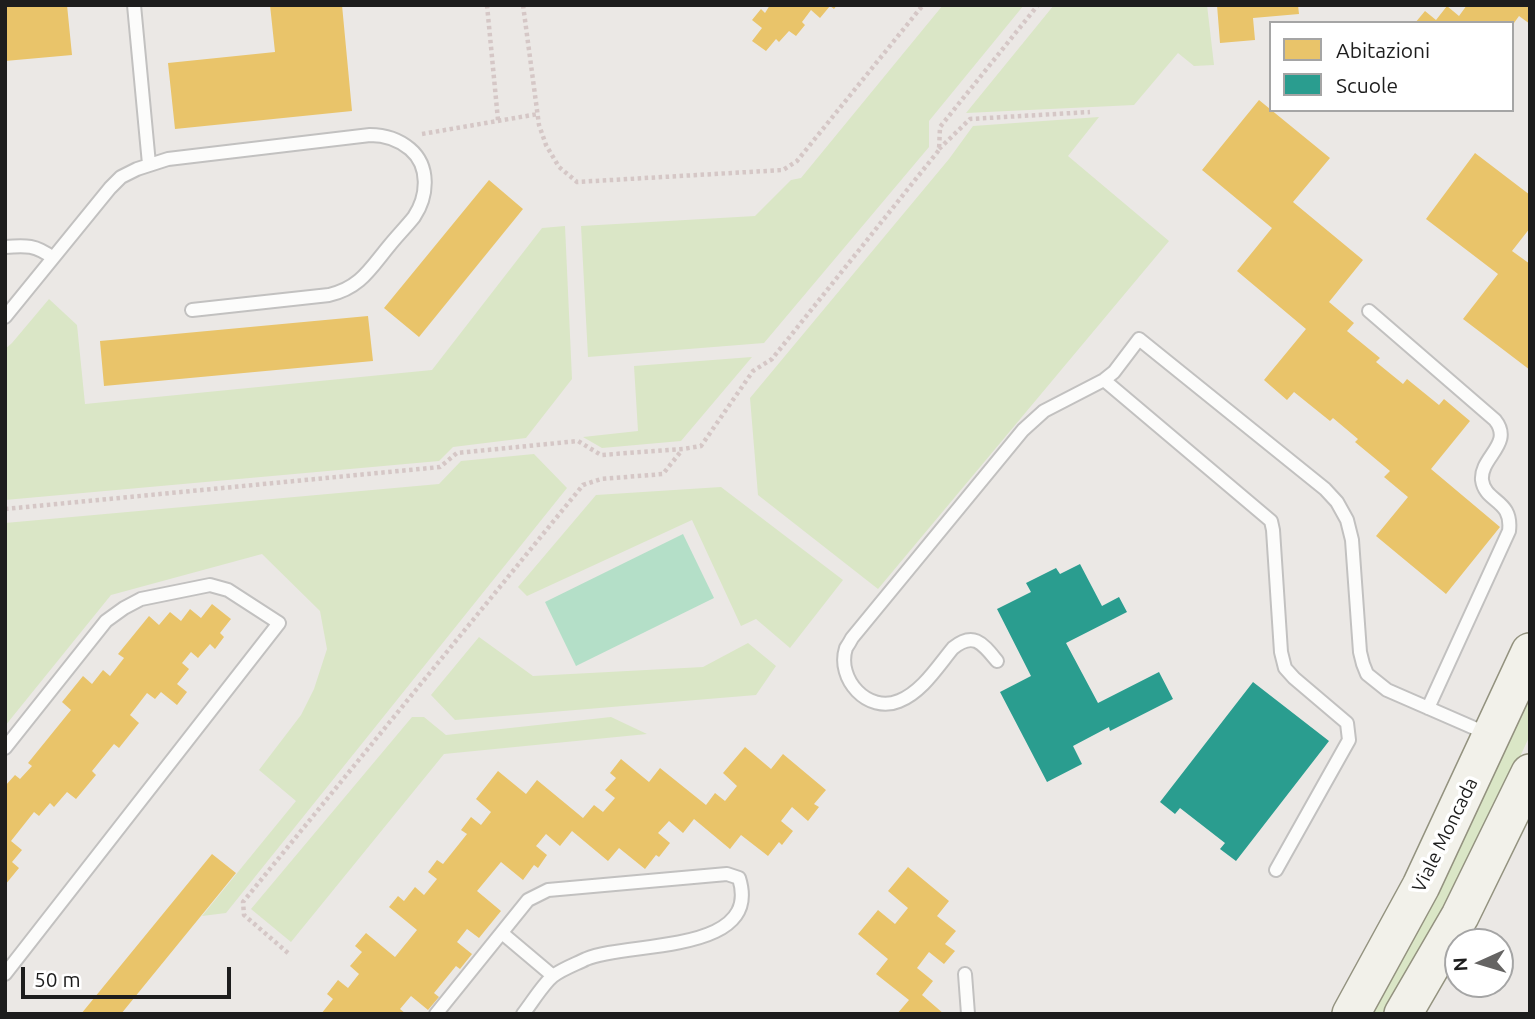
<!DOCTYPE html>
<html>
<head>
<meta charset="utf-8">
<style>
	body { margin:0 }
	#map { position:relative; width:1535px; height:1019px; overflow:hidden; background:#ebe8e5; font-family:Ubuntu,sans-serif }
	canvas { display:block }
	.frame { position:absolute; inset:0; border:7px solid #1d1d1d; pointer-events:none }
	.legend { position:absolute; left:1269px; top:21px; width:245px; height:91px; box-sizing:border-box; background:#fff; border:2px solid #a5a5a5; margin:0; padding:9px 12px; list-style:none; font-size:21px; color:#1d1d1d }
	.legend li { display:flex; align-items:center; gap:14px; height:35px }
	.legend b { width:35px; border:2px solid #a5a5a5 }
	.north { position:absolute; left:1444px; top:928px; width:70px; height:70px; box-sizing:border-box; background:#fff; border:2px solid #a5a5a5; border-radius:50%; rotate:266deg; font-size:19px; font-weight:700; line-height:28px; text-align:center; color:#1d1d1d }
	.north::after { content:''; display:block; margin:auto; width:24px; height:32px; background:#656463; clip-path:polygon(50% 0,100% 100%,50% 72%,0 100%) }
	.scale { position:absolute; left:21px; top:967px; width:210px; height:32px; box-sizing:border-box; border:4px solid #1d1d1d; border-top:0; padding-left:9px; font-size:21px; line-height:24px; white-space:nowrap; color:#1d1d1d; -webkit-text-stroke:5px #fff; paint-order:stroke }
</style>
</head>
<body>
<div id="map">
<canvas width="1535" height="1019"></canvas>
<div class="frame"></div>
<ul class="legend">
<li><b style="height:19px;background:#e9c46a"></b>Abitazioni</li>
<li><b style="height:19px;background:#2a9d8f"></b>Scuole</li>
</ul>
<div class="north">N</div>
<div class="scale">50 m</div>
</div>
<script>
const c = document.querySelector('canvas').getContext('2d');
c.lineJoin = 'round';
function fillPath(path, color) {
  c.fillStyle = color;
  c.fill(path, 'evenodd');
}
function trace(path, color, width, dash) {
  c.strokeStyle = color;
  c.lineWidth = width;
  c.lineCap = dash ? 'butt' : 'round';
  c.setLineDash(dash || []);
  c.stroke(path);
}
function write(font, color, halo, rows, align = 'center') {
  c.font = font + ' Ubuntu,sans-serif';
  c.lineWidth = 7;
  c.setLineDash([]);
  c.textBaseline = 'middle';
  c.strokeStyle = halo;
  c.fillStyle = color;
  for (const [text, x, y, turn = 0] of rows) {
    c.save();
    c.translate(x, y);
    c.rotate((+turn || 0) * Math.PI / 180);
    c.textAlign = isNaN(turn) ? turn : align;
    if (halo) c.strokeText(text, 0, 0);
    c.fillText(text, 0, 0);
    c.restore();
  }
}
const grass = new Path2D(`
	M943,5H1024L929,121V147L764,343L588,357L581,226L755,216L791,180L801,178Z
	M1054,5H1207L1214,65L1194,66L1178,53L1134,105L966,113Z
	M1099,117L1068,156L1169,241L878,589L758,495L750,398L949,159L973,126Z
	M565,226L572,379L526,438L453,447L439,461L5,500V349L12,343L49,299L77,325L85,404L432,370L542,228Z
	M752,357L681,441L602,448L583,437L638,431L634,366Z
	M534,454L567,488L226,913L202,916L296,801L259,770L301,715L314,689L327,649L320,611L262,554L111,595L5,726V523L439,484L461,461Z
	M721,487L843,580L790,648L756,619L741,626L692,520L527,596L518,587L596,495Z
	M479,637L533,676L703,667L748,643L776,666L756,695L455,720L431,695Z
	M1530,686V735L1507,785L1431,935L1386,1014H1367Z
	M412,717H424L446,735L611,717L647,734L444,754L291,942L251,909Z`);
const pitch = new Path2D(`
	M683,534L714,598L576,666L545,602Z`);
const homes = new Path2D(`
	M5,5H67L72,55L5,61Z
	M270,5H342L352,111L175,129L168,63L275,52Z
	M770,5H837L834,9L830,6L820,18L811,10L802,22L805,25L796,36L789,31L779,42L776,39L766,51L752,41L762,28L752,20L761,9L765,13Z
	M1217,5H1298L1299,14L1253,18L1255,40L1220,43Z
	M1467,5H1530V24L1519,16L1514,23H1415L1425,11L1436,20L1447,6L1459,16Z
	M1259,100L1330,158L1293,202L1363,260L1329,302L1354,323L1347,331L1380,358L1376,362L1403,384L1407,379L1439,405L1444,399L1470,421L1431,469L1500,527L1446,594L1376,536L1408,497L1384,477L1390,471L1355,442L1358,439L1333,418L1330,421L1294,392L1287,400L1264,380L1306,329L1237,271L1272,228L1202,170Z
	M1475,153L1530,195V228L1512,251L1530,264V370L1463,319L1498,274L1426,219Z
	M489,180L523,209L419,337L384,308Z
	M368,316L373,361L104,386L100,341Z
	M212,604L231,619L220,633L224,637L215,649L210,644L198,658L191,652L182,663L189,669L177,684L187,692L177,705L161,692L155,699L147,693L130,715L139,723L119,748L114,744L92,771L96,775L76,799L67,792L54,807L50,803L39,816L34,812L11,841L22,850L12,862L19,868L5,885V786L15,775L20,779L32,766L28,763L71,710L62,702L83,676L92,684L103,670L110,676L124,658L118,654L149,616L159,625L170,612L181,621L190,609L201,618Z
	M745,747L771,769L783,754L826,790L814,804L819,807L808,821L792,807L781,821L793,831L782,845L779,842L768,856L741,835L730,849L694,819L683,833L669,821L658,833L670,843L659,857L656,855L645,869L619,848L608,861L572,831L560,846L546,834L536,846L547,855L538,868L534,865L523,880L501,862L477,891L501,911L479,938L467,929L457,942L472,954L460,969L456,966L434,993L439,997L428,1010L411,996L400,1009L406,1014H321L333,999L327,994L338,980L348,988L359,974L350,966L362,952L355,946L366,933L395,957L417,930L389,907L398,896L404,901L415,887L424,895L437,879L428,872L437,860L443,864L467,834L461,830L471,817L481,825L491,812L476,799L498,771L526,794L537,780L583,818L594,805L603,812L615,798L605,790L616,778L610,773L621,759L649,782L660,768L706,805L715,793L725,801L737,786L723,773Z
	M212,854L236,873L121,1014H81Z
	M908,867L949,901L937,916L956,931L945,944L955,951L944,964L929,952L917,968L933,981L922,995L944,1014H897L909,1000L876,974L888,959L858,934L878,910L895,924L908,908L888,891Z`);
const schools = new Path2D(`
	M1080,564L1102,606L1119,597L1127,612L1066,643L1098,703L1159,672L1173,699L1110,731L1109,727L1073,746L1082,764L1047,782L1000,692L1031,676L997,609L1031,592L1026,583L1056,568L1060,574Z
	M1253,682L1329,741L1236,861L1220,849L1225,843L1180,808L1175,814L1160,802Z`);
const path = new Path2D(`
	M487,5L498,120
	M523,5L539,125L546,145L559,167L577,182L783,170L797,161L923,5
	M422,134L538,114
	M939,149L970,119L1090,112
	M5,509L440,467L457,453L578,441L601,455L683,449L701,446L753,371L772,359L939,150L940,127L1038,5
	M288,953L244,915L243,902L583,485L601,479L663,474L682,450`);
const service = new Path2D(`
	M134,5L149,164
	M5,247C26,245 36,245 53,258
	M1369,311L1495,420C1514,444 1480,457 1482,480C1485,503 1513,499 1509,531L1428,708
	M5,317L110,188L121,177L137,169L168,159L370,135C385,135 398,139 410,149C430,166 428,196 414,217C406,227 397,236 389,246C370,269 360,288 329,295L192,310
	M1104,380L1271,521L1273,530L1281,652L1285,668L1294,678L1347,723L1349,740L1276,870
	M997,661C983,644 974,631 953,648C938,666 922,692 899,701C868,714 836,679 846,648C848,645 850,642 852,638L1023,430L1044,411L1104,380L1114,372L1139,339L1325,489L1337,502L1347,520L1352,540L1360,652L1363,664L1367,674L1387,690L1488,734
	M5,748L106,621L124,608L141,599L210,585L228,590L279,623L5,974
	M502,933L553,976
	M965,974L968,1014
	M436,1014L528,900L548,890L727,874L739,878C763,955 628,941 586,959C576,964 562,969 553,976C543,984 531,1004 523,1014`);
const secondary = new Path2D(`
	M1351,1014L1421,886L1530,652
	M1403,1014L1460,916L1530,773`);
const streetNames = [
	["Viale Moncada",1445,835,-64]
];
fillPath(grass, '#dae6c6');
fillPath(pitch, '#b4dfc8');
fillPath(homes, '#e9c46a');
fillPath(schools, '#2a9d8f');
trace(service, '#c2c1c0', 16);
trace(secondary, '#93927f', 40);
trace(path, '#d5c7c6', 4.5, [3.5, 3.5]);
trace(service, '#fcfcfb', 12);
trace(secondary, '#f2f1ea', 37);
write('19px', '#1d1d1d', '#fff', streetNames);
</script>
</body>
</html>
